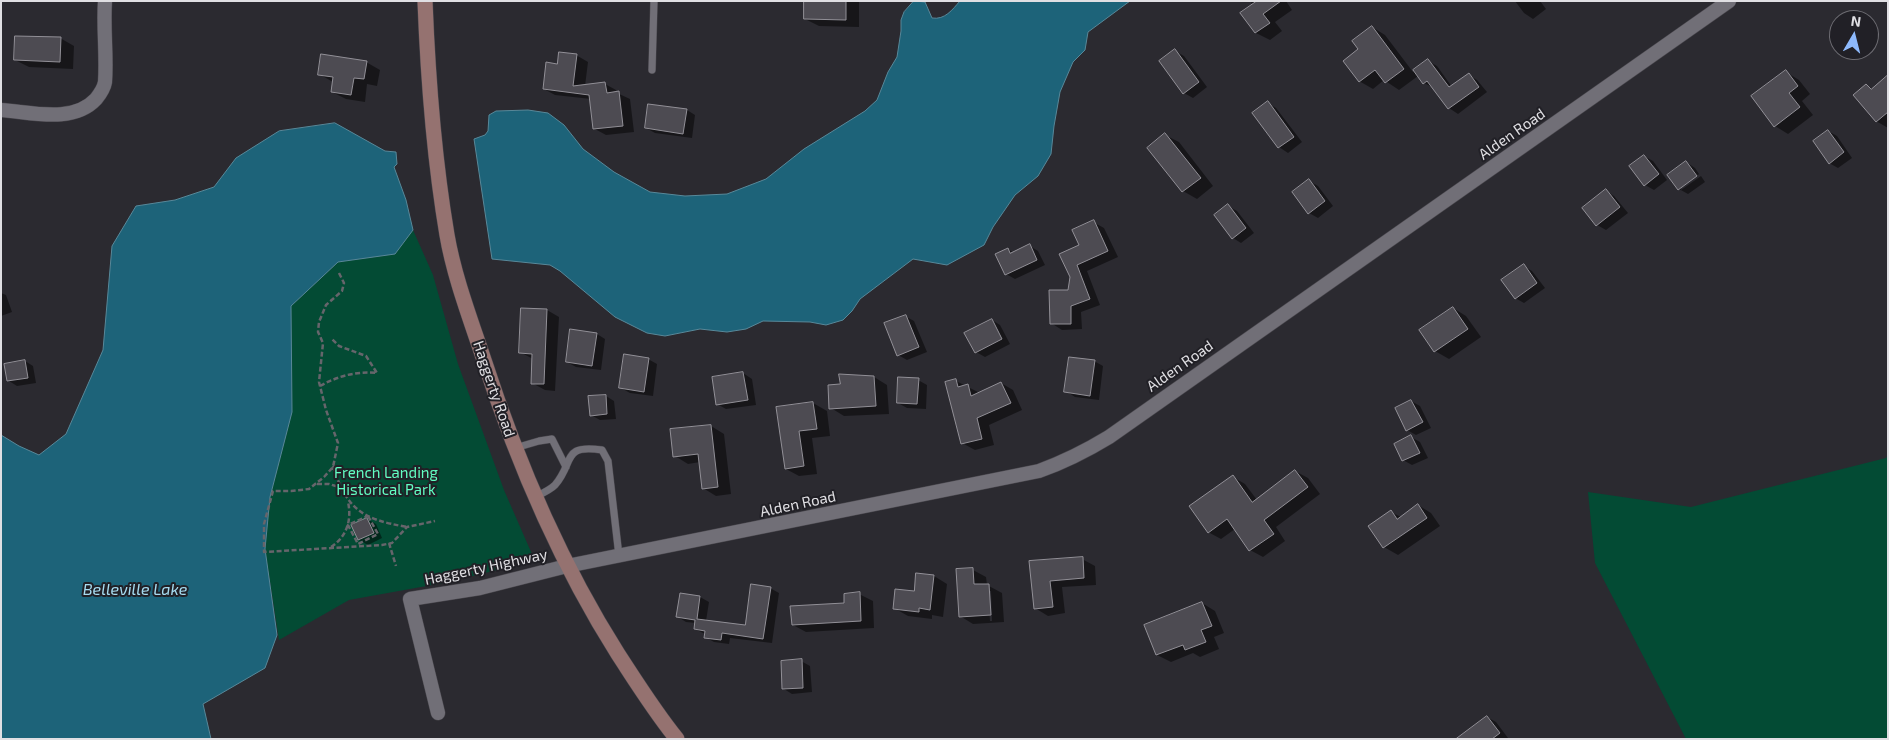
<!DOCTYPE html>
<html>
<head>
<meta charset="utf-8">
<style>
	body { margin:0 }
	#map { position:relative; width:1889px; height:740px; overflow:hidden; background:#2b2a30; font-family:"Exo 2",sans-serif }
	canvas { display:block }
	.frame { position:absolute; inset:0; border:2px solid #e0dfe3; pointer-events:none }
	.north { position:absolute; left:1829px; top:10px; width:50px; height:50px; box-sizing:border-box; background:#212026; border:1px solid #6d6c72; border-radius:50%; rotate:8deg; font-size:14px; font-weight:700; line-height:20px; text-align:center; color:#e0dfe3 }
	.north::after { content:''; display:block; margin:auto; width:18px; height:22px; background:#8db9fc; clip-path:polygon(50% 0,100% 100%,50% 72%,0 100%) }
</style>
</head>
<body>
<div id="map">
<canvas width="1889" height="740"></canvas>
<div class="frame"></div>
<div class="north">N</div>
</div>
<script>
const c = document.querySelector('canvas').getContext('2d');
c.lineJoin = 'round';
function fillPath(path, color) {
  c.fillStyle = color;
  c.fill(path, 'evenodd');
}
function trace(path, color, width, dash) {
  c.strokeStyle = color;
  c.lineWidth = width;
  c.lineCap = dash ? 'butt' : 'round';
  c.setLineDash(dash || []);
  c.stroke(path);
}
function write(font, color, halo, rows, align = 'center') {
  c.font = font + ' "Exo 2",sans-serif';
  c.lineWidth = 4;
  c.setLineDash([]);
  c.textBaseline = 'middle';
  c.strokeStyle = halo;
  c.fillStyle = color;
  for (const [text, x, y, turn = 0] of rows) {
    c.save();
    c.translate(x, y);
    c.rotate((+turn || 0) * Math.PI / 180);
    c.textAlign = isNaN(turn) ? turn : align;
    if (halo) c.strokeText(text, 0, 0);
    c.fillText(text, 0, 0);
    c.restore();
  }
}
const green = new Path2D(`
	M413,230L433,275L458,364L504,490L535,561L443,583L349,600L279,640L265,549L270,497L292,412L291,306L338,262L395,254Z
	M1888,455V739H1686L1595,563L1588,492L1691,507L1886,458Z`);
const water = new Path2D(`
	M914,1L925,2L932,18C945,20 952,10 960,1H1130L1088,32L1085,50L1073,62L1060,92L1054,126L1051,154L1038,176L1015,195L993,227L984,245L947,265L913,259L860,299L852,311L843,320L826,325L810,322L763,321L746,329L727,332L700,329L665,336L647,333L615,317L560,271L550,265L492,259L474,139L485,135L488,131L489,115L496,111L528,110L548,113L564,125L583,149L614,172L650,192L685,196L727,194L766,179L804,149L865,111L877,100L888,72L897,57L901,31V20L904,12Z
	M335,123L385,151L396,152L397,164L394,167L406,200L413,230L395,254L338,262L291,306L292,412L270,497L265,549L277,635L265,668L203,704L211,739H1V435L19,446L39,455L66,434L103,350L112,246L136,206L175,200L214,187L236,158L279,131Z`);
const shadow = new Path2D(`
	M806,1H859V27L819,26L805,19Z
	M1250,1H1286L1292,10L1275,22L1282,31L1270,40L1256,33L1242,13L1253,5Z
	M1515,1H1540L1546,9L1533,19L1524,13Z
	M1372,27L1385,35L1413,72L1428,61L1437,66L1452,87L1469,75L1477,80L1487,92L1458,114L1449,108L1434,88L1424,83L1418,76L1399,90L1384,80L1373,89L1359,81L1360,50Z
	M60,38L74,46L73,69L29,67L15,60Z
	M1175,51L1184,56L1207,87L1193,98L1184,93Z
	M576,55L588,62L585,86L605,84L616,90L617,93L630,99L634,132L606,135L595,129L591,99L555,95L544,89L558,65Z
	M366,62L380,70L377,86L367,84L365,102L346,99L332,92L333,82L319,74Z
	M1786,72L1799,80L1810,94L1802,101L1813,115L1788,134L1775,126Z
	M1888,78V128L1876,121L1866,85L1873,89Z
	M1268,103L1276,108L1302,142L1288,153L1279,147L1254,113Z
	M687,110L695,115L692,138L655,133L646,128Z
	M1828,131L1837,136L1852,158L1838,168L1829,163Z
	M1165,135L1179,142L1213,186L1197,199L1183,191L1148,148Z
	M1644,156L1653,161L1667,180L1654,190L1645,185Z
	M1686,162L1695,168L1699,174L1681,187V190L1701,176L1705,182L1688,194L1679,189L1669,175Z
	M1309,181L1318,186L1333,206L1318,218L1309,213Z
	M1606,191L1614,196L1628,213L1606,230L1597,225Z
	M1228,206L1237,211L1254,233L1241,243L1233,238Z
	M1093,222L1104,228L1118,257L1087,271L1100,305L1081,312L1082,329L1062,330L1051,323L1069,291L1081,245Z
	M1030,246L1038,251L1045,265L1015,279L1006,274L1008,249L1014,253Z
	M1524,266L1532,271L1545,288L1524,303L1515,298Z
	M1,293L6,295L12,312L1,316Z
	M1453,308L1466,316L1481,337L1449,359L1435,351L1421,330Z
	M547,310L559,317L555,391L545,390L532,383L533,359L520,352Z
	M905,316L914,321L927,352L907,360L898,355Z
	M992,320L1000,325L1010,344L985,357L976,352Z
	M597,334L605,339L601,370L576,367L567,362Z
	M648,359L657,364L653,396L630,393L621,388Z
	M25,361L33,366L36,383L17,386L9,381Z
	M1094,361L1103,366L1099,400L1075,397L1066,391Z
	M743,373L752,379L756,405L726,409L717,404Z
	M874,377L887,385L889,414L844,416L831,408Z
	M918,380L927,385L926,409L907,408L898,403Z
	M956,381L980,393L1001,383L1013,390L1022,410L989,425L994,445L975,450L962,443Z
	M606,396L614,401L616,419L600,420L591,415Z
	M1411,401L1420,406L1431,428L1416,435L1407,430Z
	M813,403L827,411L830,436L812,438L817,474L799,476L786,469L777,408Z
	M711,426L724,434L731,494L716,496L703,488L700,462L688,464L675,456Z
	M1411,437L1420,442L1428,458L1412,465L1403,460Z
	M1295,471L1308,478L1320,494L1276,527L1285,541L1263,557L1250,550L1235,529L1221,539L1208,532L1233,477L1245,484L1257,500Z
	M1418,505L1431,513L1440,526L1398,555L1384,547L1391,512L1401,517Z
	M367,519L376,524L382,538L368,545L359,540L353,526Z
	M1082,559L1095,566L1096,585L1062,587L1065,613L1048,616L1035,608L1030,562Z
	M973,570L986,577L987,585L1002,593L1004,622L973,624L960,616ZM988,591H991L992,621H990Z
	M917,574L934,576L947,584L943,617L932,615V619L908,616L894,608L915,592Z
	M770,588L779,593L772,643L730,638L729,644L714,642L705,637V634L695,629L696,623L686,622L678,617L681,594L700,597L709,602L706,621L746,626Z
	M859,594L873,601L874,628L806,632L793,625L846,604Z
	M1202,603L1215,611L1224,633L1214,637L1219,649L1200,657L1193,653L1171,662L1157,655L1146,626Z
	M801,661L810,666L812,692L792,694L784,689Z
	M1487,717L1496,722L1508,738L1458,739Z`);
const building = new Path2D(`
	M804,1H846V20L804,19Z
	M1257,1H1281L1263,14L1270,23L1255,33L1240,13Z
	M1372,26L1404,69L1385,83L1375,70L1359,82L1343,61L1358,49L1352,41Z
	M15,36L61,37L60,62L14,60Z
	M1175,49L1199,82L1183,94L1159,61Z
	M559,52L577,54L573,86L605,82L607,93L619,91L623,126L593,129L589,95L543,89L546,62L557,64Z
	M321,54L367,61L364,79L354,78L351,95L331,92L333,77L318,75Z
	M1428,59L1449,87L1469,73L1479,87L1448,109L1427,81L1423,84L1413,70Z
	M1786,70L1798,86L1789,93L1800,107L1774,127L1751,96Z
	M1888,75V112L1876,122L1853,95L1866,84L1871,89Z
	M1268,101L1294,137L1278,148L1252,113Z
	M648,104L687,109L683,134L645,128Z
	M1828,130L1844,152L1829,164L1813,141Z
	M1165,133L1201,178L1182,192L1147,148Z
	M1644,155L1659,174L1644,186L1629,166Z
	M1686,161L1697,176L1678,190L1667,175Z
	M1309,179L1325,201L1308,214L1292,192Z
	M1606,189L1620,207L1596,226L1582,208Z
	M1228,204L1246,228L1232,239L1214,215Z
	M1094,220L1108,251L1077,265L1090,299L1071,306V324H1050L1049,290H1068L1070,277L1059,254L1079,245L1072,230Z
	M1030,244L1037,260L1005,275L995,254L1008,248L1010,253Z
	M1524,264L1537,283L1515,299L1501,280Z
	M1453,307L1468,329L1434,352L1419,330Z
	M521,308L547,309L544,384H531L532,354L519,353Z
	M906,315L919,347L897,356L884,323Z
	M992,319L1002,339L975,353L964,333Z
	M570,329L597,333L592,366L566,362Z
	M624,354L649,358L644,392L619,388Z
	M1069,357L1095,360L1090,396L1064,392Z
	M25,360L28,378L7,381L4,364Z
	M743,372L748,400L716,405L712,377Z
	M839,374L874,376L876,406L829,409L828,385L840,384Z
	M898,377L919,378L917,404L897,403Z
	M956,379L958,387L968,384L971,396L1001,382L1011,403L977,418L982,439L961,444L945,382Z
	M606,395L607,414L590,416L588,396Z
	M1411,400L1423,422L1406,431L1395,408Z
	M813,402L817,429L799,431L804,466L785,469L776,407Z
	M711,425L718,487L702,489L698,454L673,457L670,429Z
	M1411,435L1420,453L1402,461L1394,444Z
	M1295,470L1308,487L1264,520L1274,534L1249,551L1227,519L1208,533L1189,506L1233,475L1252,502Z
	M1418,504L1427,518L1383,548L1368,526L1391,510L1397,519Z
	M367,518L374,533L358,540L351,525Z
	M1083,557L1084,578L1050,581L1053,607L1034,609L1029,561Z
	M973,568L974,584H989L991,615L959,617L956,569Z
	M916,573L934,575L930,610L919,608V612L893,609L895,589L914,591Z
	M751,584L771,587L763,639L722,633L721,640L704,638L705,631L694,629L695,620L676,617L680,593L700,596L697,619L745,625Z
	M860,592L861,621L792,625L790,606L844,603V594Z
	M1202,602L1212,626L1201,630L1206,642L1185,650L1183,645L1156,655L1144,625Z
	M802,659L803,688L782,689L781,661Z
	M1487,716L1500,733L1492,739H1456Z`);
const path = new Path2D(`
	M339,273L344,283L342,291L326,305L319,322L318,332L323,343L319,382L326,410L338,443L333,467L324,477L309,489L291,491H273L264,524V552L382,545L392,543L407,527L435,521
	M320,386C338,376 356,371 377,373L366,356L339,346L332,339
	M333,466C347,510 362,519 407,527
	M317,484H329L339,487
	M368,516L378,534L358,544L348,525Z
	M389,543L396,566
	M331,547C347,537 352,519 348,502`);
const lane = new Path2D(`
	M652,70L654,1
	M515,448L539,441L552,439L566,467
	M535,497C541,494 550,490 555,485C575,462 561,444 602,450L608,461L619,556`);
const street = new Path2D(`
	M1,110C31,112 73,124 96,99C100,94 104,88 105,82C107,55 103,28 105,1
	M438,713L410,599L480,588L567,566L1039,471C1064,462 1086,451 1109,437L1729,1`);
const secondary = new Path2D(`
	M425,1C428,79 434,158 447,235C454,276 470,318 483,357C517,462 559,561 618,654C637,683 655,712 677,739`);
const streetNames = [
	["Alden Road",1512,134,-35],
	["Alden Road",1180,366,-35],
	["Haggerty Road",494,389,71],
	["Alden Road",798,504,-12],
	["Haggerty Highway",486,567,-12]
];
const parkNames = [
	["French Landing",386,473],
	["Historical Park",386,490]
];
const waterNames = [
	["Belleville Lake",135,590]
];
fillPath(green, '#034b34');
fillPath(water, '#1d6379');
trace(water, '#588899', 1);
fillPath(shadow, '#0007');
fillPath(building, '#4d4b52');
trace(building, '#929097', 1);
trace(lane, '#49474d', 8);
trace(street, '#49474d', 15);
trace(secondary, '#49474d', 16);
trace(path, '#66656b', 2.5, [5, 2.5]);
trace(lane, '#716f77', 7);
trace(street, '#716f77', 14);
trace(secondary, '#957270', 15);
write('15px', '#e0dfe3', '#212026', streetNames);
write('15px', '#62fec3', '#212026', parkNames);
write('italic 16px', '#a6dcf1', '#212026', waterNames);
</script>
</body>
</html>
